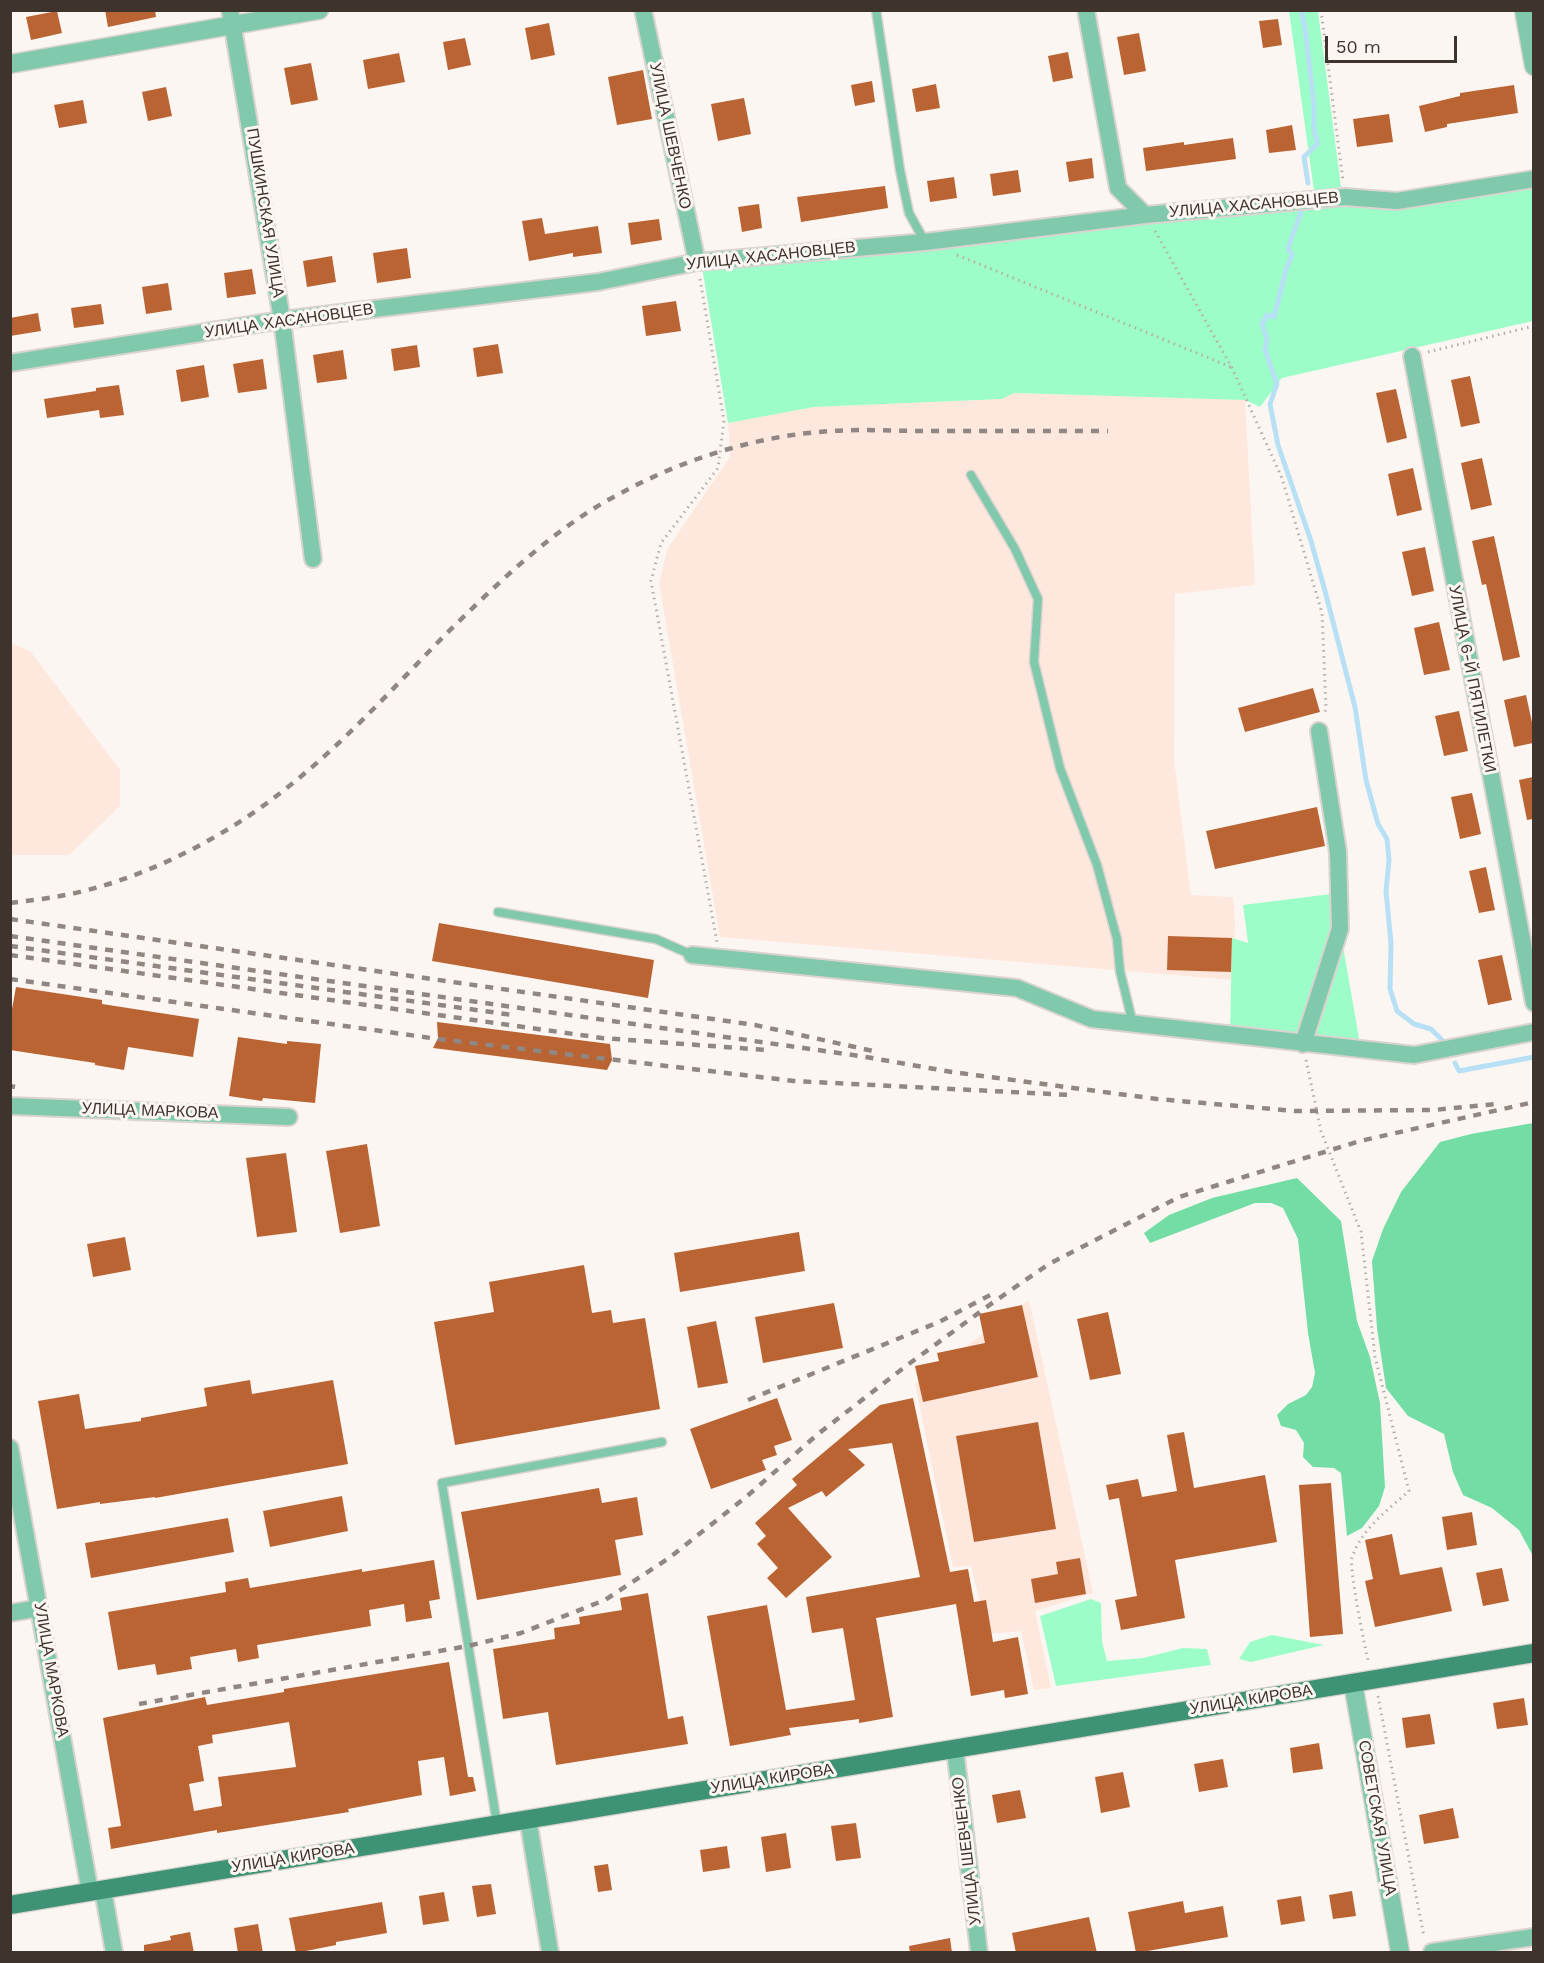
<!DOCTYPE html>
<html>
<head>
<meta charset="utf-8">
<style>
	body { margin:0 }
	#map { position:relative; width:1544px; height:1963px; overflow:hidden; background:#fcf6f3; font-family:"Work Sans",sans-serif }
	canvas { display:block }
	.frame { position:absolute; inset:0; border:12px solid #3f332e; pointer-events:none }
	.scale { position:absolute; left:1325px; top:36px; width:132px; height:27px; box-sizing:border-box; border:3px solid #3f332e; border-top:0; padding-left:8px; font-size:18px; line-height:21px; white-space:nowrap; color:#3f332e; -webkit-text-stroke:4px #fcf6f3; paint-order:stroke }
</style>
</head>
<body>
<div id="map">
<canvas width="1544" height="1963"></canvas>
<div class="frame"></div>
<div class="scale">50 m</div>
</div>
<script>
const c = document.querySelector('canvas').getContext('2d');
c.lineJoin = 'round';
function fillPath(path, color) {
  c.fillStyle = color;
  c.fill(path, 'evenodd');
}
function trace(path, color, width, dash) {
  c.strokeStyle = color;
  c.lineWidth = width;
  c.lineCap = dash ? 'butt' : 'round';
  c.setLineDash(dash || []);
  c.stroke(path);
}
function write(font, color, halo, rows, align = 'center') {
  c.font = font + ' "Work Sans",sans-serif';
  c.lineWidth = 6;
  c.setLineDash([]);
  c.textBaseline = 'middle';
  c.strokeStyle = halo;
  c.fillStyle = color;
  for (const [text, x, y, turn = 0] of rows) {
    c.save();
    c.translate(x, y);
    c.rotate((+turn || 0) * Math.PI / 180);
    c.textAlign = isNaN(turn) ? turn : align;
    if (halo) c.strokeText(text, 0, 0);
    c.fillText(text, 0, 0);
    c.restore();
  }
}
const built = new Path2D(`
	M1014,393L1245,400L1255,585L1175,594L1174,759L1191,895L1233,897L1235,922L1233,980L720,937L659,583L668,548L730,457L728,423L814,407L1002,399Z
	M11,643L30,651L120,770V806L69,855H11Z
	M1029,1300L1093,1593L1035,1611L1051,1688L1034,1690L1021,1631L988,1634L971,1566L953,1567L915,1384Z`);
const green = new Path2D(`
	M1289,11H1318L1341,187L1314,191Z
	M1533,181V321L1282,378L1260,407L1245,400L1014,393L1002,399L814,407L728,423L702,267Z
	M1339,893L1340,929L1361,1050L1230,1036L1232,938L1248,943L1243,905Z
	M1091,1599L1101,1603L1102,1641L1107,1661L1143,1658L1183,1648L1207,1649L1211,1665L1056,1686L1040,1616Z
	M1272,1635L1324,1645L1251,1662L1239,1659L1250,1642Z`);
const forest = new Path2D(`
	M1533,1123H1534L1533,1556L1519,1530L1492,1508L1463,1495L1453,1472L1444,1434L1408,1416L1386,1388L1377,1328L1372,1261L1383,1229L1401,1192L1440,1142L1471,1134Z
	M1297,1178L1341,1221L1357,1321L1370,1357L1380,1403L1385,1487L1379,1506L1362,1528L1347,1536L1341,1473L1334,1468L1313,1467L1303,1457L1304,1443L1296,1430L1281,1426L1277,1415L1288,1404L1306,1395L1312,1387L1315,1373L1308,1333L1298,1239L1283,1208L1271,1203H1255L1150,1243L1144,1233L1169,1215L1212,1198Z`);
const stream = new Path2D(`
	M1301,10L1305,28L1314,105V131L1318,143L1304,157L1308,183
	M1302,209L1288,248L1292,255L1286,270L1274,317L1267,315L1262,324L1267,339L1265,350L1277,384L1270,404L1278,445L1311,541L1325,591L1355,707L1366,780L1378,824L1387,839L1389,860L1386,891L1391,943L1390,989L1397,1011L1414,1024L1431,1029L1442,1040
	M1455,1063L1459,1071L1534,1057`);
const building = new Path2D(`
	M105,10H155L156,17L108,27Z
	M57,11L62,33L31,40L26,17Z
	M1278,19L1282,45L1263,48L1259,21Z
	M549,23L555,55L531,60L525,28Z
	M1139,33L1146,71L1124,75L1117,37Z
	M465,38L471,65L448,70L443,42Z
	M1068,52L1073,78L1053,82L1048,56Z
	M399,53L405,82L368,89L363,60Z
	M311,63L318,100L291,105L284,68Z
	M643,70L652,119L617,125L608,77Z
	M872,81L875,102L855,106L851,85Z
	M936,84L940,108L916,112L912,89Z
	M1514,85L1518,113L1447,124V127L1425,132L1419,106L1460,96V93Z
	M166,87L172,116L148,121L142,92Z
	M744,98L751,134L718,141L711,104Z
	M83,100L87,123L59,128L54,105Z
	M1389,114L1393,142L1357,147L1353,119Z
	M1292,125L1296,150L1269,153L1266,130Z
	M1233,138L1236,159L1146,171L1143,148L1184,142V145Z
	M1092,158L1094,178L1069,182L1066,162Z
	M1018,170L1021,192L993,196L990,174Z
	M954,177L957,198L930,202L927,181Z
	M885,186L888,208L801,222L797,197Z
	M759,204L762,228L742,232L738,207Z
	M542,218L545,234L598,226L602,253L573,257V253L529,261L522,221Z
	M659,219L662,240L631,245L628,223Z
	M407,248L411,278L377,283L373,253Z
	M332,256L336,282L307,287L303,261Z
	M252,269L256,294L227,298L224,273Z
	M168,283L172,310L146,314L142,287Z
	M676,301L681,331L646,336L642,306Z
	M101,304L104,324L74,328L71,308Z
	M38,313L41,331L10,336V318Z
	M498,344L503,373L477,377L473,348Z
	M417,345L420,367L394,371L391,349Z
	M343,350L347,379L317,383L313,355Z
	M263,359L267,389L238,393L233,364Z
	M204,365L209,397L181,402L176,370Z
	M1470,376L1480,423L1461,427L1451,380Z
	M119,385L124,415L100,418L99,410L47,418L44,399L96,391V388Z
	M1396,389L1407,438L1387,443L1376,393Z
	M1482,458L1492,505L1471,510L1461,463Z
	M1413,468L1422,510L1397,516L1388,474Z
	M1494,536L1520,657L1503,661L1486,584L1482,585L1472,541Z
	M1425,547L1434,591L1412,596L1402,552Z
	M1439,622L1450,670L1424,675L1414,628Z
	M1313,688L1320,712L1245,732L1238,708Z
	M1526,695L1533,727V743L1514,747L1504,700Z
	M1459,711L1468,751L1444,756L1435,716Z
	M1533,777V819L1527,820L1519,780Z
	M1472,793L1481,834L1460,839L1451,797Z
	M1317,807L1325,846L1215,869L1206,831Z
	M1486,867L1495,910L1479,913L1469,871Z
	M439,923L654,960L648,998L432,961Z
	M1168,936L1232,938L1231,972L1167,970Z
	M1502,955L1512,1000L1488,1005L1478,960Z
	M16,987L102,1000V1004L199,1019L193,1057L128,1047L124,1070L95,1065V1063L10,1050V1020Z
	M437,1022L610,1044L612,1060L607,1070L433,1048L438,1038Z
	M238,1037L287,1044V1041L321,1044L315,1103L263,1098L262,1101L229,1096Z
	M367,1144L380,1226L340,1233L326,1151Z
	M286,1153L297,1232L257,1237L246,1158Z
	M799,1232L805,1271L680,1292L674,1253Z
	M125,1237L131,1270L93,1277L87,1244Z
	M584,1265L592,1313L611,1310L613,1323L645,1318L660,1409L455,1445L434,1322L494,1312L489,1282Z
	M834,1303L843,1348L763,1363L755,1317Z
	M1022,1305L1038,1377L923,1402L915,1366L939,1361L937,1353L985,1343L979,1314Z
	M1108,1312L1121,1374L1090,1380L1077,1319Z
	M716,1321L728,1383L698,1388L687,1327Z
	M250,1380L252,1394L333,1380L348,1464L155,1498V1497L100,1504V1502L57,1509L38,1401L79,1394L85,1429L141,1421V1418L207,1406L204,1388Z
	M777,1398L792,1440L774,1446L777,1455L762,1460L766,1470L711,1489L690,1429Z
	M913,1398L950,1572L968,1569L974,1602L986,1600L993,1642L1018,1637L1028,1694L1005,1698L1004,1690L971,1696L956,1604L876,1618L893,1717L859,1723V1719L789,1728L791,1735L730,1746L707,1616L767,1605L786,1710L855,1700L843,1628L812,1633L806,1597L920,1577L892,1443L848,1449L865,1465L826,1497L822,1491L788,1508L832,1557L786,1598L767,1578L778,1568L757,1544L766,1536L755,1523L797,1485L792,1479L880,1405Z
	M1038,1422L1056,1529L974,1542L956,1436Z
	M1184,1432L1194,1488L1265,1475L1277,1542L1175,1560L1185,1618L1121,1630L1115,1600L1137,1596L1119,1498L1109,1500L1106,1485L1138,1479L1142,1497L1177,1491L1167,1435Z
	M1331,1483L1343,1634L1310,1637L1299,1485Z
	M599,1488L602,1503L637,1497L643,1535L615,1540L621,1575L477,1600L461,1512Z
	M342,1496L348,1531L270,1547L263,1511Z
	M1472,1512L1477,1545L1447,1550L1442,1517Z
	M228,1518L234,1552L91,1578L85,1543Z
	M1392,1534L1400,1575L1442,1567L1452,1611L1375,1627L1365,1581L1373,1579L1365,1540Z
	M1080,1558L1086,1594L1035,1603L1031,1579L1058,1574L1056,1562Z
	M434,1560L440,1599L429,1601L432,1618L406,1622L404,1604L369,1610L371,1626L257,1645L259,1658L238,1662L236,1649L190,1657L192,1669L157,1675L155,1664L118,1670L108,1612L226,1592L225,1582L248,1578L250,1588L362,1569V1572Z
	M1502,1568L1509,1601L1483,1606L1476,1573Z
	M648,1593L668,1719L683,1716L688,1744L556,1765L548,1712L503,1719L493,1649L555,1639L554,1628L580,1624L579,1617L622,1610L620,1598Z
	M449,1662L468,1777H473L476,1791L450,1796L444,1757L418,1761L422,1795L348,1809L349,1812L217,1833V1830L111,1849L108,1828L121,1826L103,1718L205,1697L207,1705L284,1692V1689ZM289,1722L296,1767L218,1777L222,1806L194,1811L189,1784L204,1781L198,1746L213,1743L212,1735Z
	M1524,1698L1528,1725L1497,1729L1493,1703Z
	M1430,1714L1435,1744L1406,1748L1402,1718Z
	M1319,1743L1323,1769L1293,1773L1290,1748Z
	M1223,1759L1228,1787L1199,1792L1194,1764Z
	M1123,1772L1130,1807L1101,1813L1095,1777Z
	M1020,1790L1026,1818L997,1823L992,1795Z
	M1453,1808L1459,1838L1424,1844L1419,1815Z
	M856,1823L861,1858L836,1861L831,1826Z
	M786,1833L791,1868L766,1872L761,1837Z
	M727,1846L730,1868L703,1872L700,1850Z
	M608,1864L612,1890L598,1892L594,1866Z
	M491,1884L496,1914L477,1917L472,1886Z
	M1352,1891L1356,1916L1333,1919L1329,1895Z
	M444,1892L449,1921L423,1925L419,1896Z
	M1301,1896L1305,1921L1281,1925L1277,1900Z
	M1183,1901L1185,1913L1223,1906L1228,1937L1136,1953L1128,1912Z
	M382,1902L387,1933L336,1942V1945L296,1953L289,1918Z
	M1089,1917L1097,1953H1016L1012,1933Z
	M258,1924L263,1953H238L234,1928Z
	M190,1932L194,1953H144V1945L171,1940L170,1936Z
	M950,1938L952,1953H910L909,1946Z`);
const path = new Path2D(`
	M1321,10L1343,181
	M1155,231L1232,368L1282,478L1322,613L1326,708L1324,715
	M957,255L1231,367
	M700,279L724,421L718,468L661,543L651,581L717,942
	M1428,352L1534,326
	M1306,1060L1321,1131L1361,1232L1375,1357L1409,1491C1388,1510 1361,1529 1352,1558C1349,1568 1365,1649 1369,1664
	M1378,1696L1424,1937`);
const service = new Path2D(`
	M876,10L900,170L909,213L925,242
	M971,475L1015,549L1038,599L1034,662L1060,768L1097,865L1117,939L1120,971L1133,1024
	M498,912L656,939L692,955
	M497,1824L442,1483L662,1442`);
const minor = new Path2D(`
	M230,10L282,320L313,559
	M643,10L697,262
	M1086,10L1118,188L1145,215
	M1412,356L1534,1003
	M10,363L282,320L598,282L697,262L925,242L1145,215L1345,197L1397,201L1534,179
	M692,955L1017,988L1092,1019L1414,1055L1534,1032
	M1303,1044L1340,929L1338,852L1319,731
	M10,1106L289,1117
	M10,1448L90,1892
	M10,1613L39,1608
	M955,1749L979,1952
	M528,1819L550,1952
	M103,1890L114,1952
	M1432,1952L1534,1937`);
const tertiary = new Path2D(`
	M1524,10L1534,66
	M10,64L319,10
	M1353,1683L1400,1952`);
const primary = new Path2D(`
	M10,1905L1534,1653`);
const rail = new Path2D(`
	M10,903C27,901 44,899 60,896C134,883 215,843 275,797C338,750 392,689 447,633C500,581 556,526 623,492C686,458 760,435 832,431C863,429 895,431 926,431C987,431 1047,431 1108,431
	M10,919L755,1025L873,1051
	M10,936L860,1056L952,1072L1157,1099L1295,1111L1434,1110L1495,1104
	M10,946L513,1015
	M10,955L602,1038L766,1050
	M10,979L438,1039L794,1081L1071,1095
	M10,1086L15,1087
	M748,1400L939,1322L996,1292
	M139,1704L468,1646L521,1633L605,1600L669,1558L746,1497L818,1434L906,1366L995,1301L1049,1264L1179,1197L1360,1141L1534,1102`);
const streetNames = [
	["УЛИЦА ШЕВЧЕНКО",670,136,78],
	["УЛИЦА ХАСАНОВЦЕВ",1254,205,-5],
	["ПУШКИНСКАЯ УЛИЦА",265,213,81],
	["УЛИЦА ХАСАНОВЦЕВ",771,256,-6],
	["УЛИЦА ХАСАНОВЦЕВ",289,321,-8],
	["УЛИЦА 6-Й ПЯТИЛЕТКИ",1472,679,79],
	["УЛИЦА МАРКОВА",150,1111,2],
	["УЛИЦА МАРКОВА",51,1670,80],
	["УЛИЦА КИРОВА",1251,1700,-9],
	["УЛИЦА КИРОВА",772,1779,-9],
	["СОВЕТСКАЯ УЛИЦА",1377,1818,80],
	["УЛИЦА ШЕВЧЕНКО",967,1851,-97],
	["УЛИЦА КИРОВА",293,1858,-9]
];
fillPath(built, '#fee7dd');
fillPath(green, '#9dfdc8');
fillPath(forest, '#74dda5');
trace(stream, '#b8e0f4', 5);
fillPath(building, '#ba6434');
trace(service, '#dad3d0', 11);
trace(minor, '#dad3d0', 20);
trace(tertiary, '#dad3d0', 21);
trace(primary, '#dad3d0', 21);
trace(path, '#b5ada9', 3, [1.5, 4.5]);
trace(service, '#80c9ac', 8);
trace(minor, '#80c9ac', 16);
trace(tertiary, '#80c9ac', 18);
trace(primary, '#3e9375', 18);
trace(rail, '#908682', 4.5, [8, 8]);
write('16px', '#3f332e', '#fcf6f3', streetNames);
</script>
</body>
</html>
